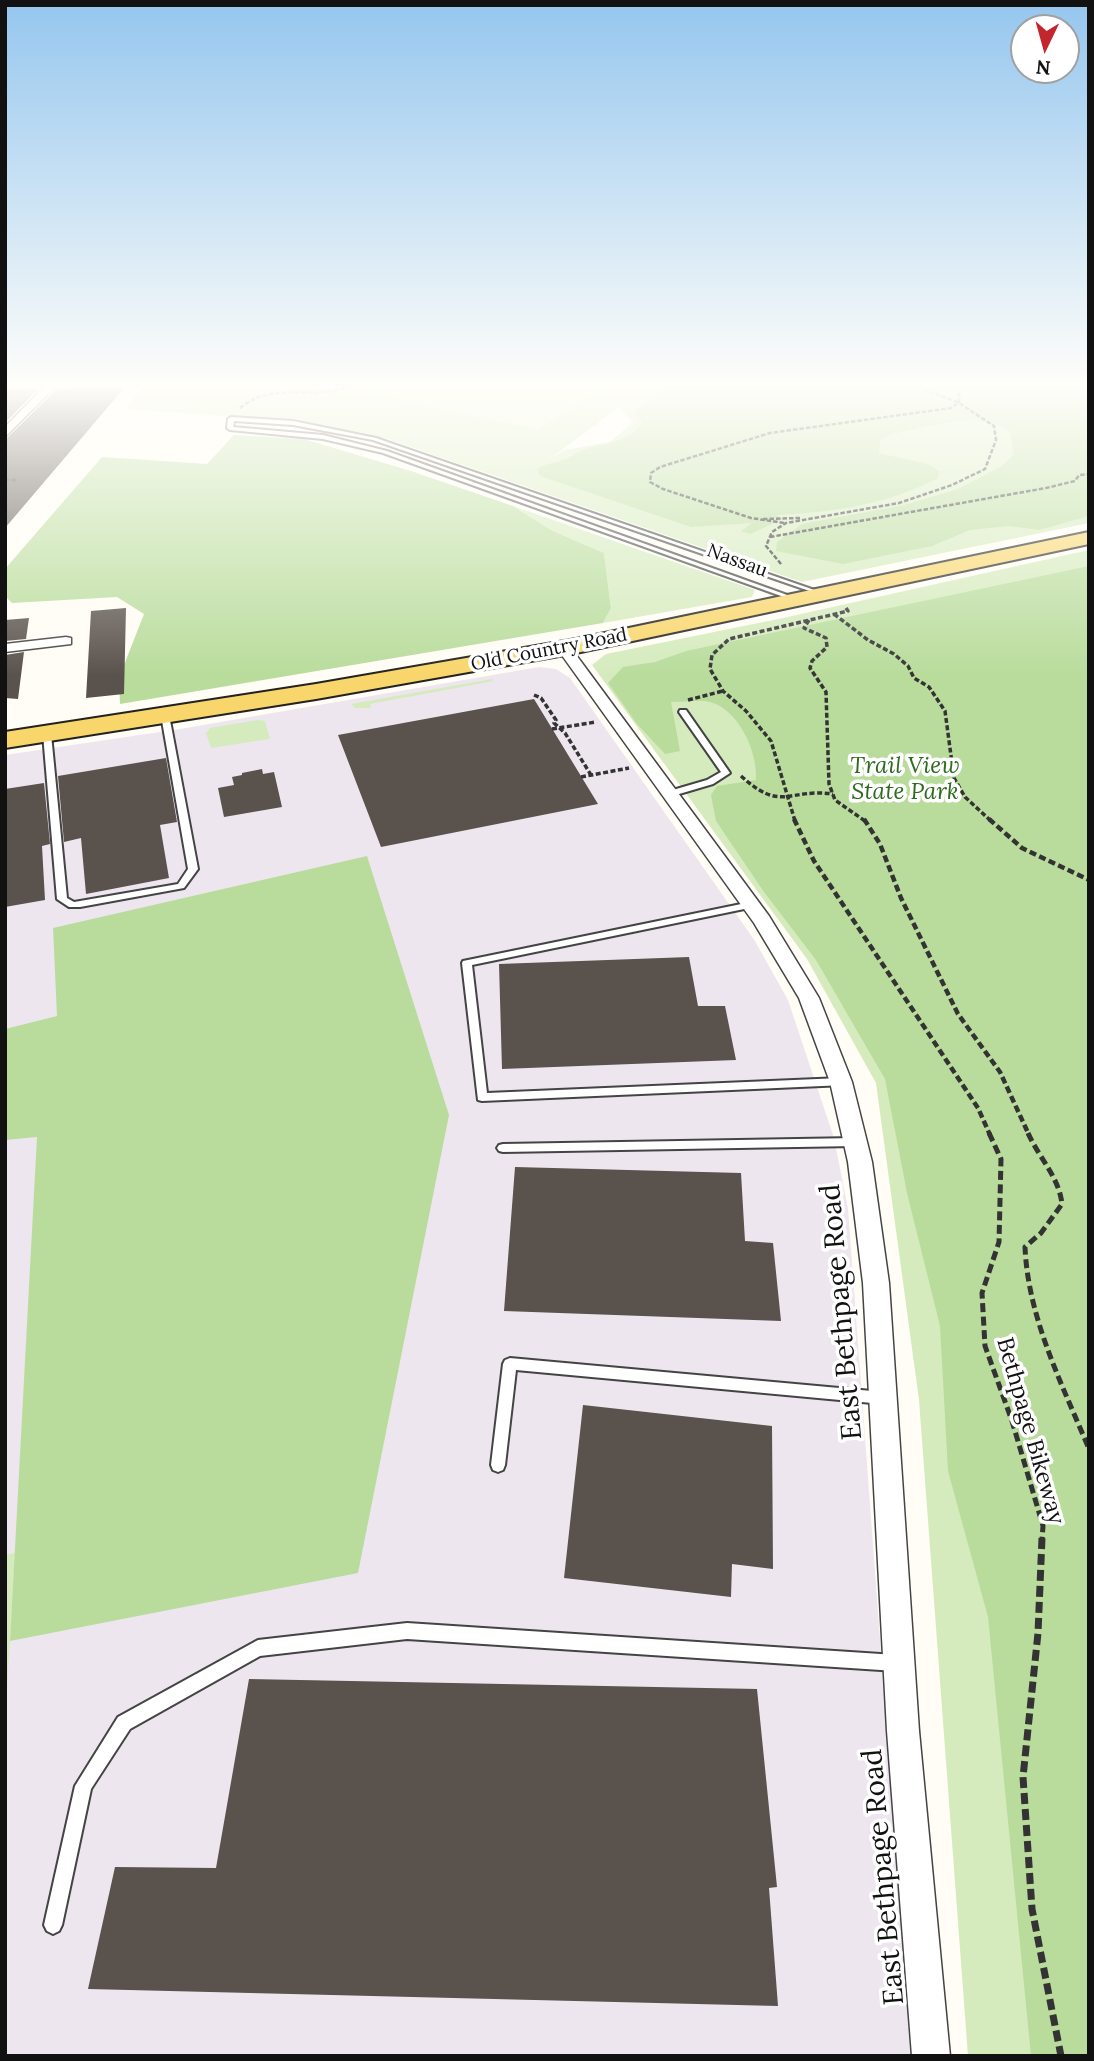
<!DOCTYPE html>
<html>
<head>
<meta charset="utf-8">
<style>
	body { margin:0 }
	#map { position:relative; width:1094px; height:2061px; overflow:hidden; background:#fffdf5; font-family:Lora,serif }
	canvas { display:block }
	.frame { position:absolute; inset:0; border:7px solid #111; pointer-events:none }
	.north { position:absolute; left:1010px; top:14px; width:70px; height:70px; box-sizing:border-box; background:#fff; border:2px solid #a0a0a0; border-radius:50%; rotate:185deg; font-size:19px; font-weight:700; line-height:28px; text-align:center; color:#111 }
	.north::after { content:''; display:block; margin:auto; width:24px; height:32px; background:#c4262e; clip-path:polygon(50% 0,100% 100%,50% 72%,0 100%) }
</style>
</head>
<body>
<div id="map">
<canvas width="1094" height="2061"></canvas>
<div class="frame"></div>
<div class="north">N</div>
</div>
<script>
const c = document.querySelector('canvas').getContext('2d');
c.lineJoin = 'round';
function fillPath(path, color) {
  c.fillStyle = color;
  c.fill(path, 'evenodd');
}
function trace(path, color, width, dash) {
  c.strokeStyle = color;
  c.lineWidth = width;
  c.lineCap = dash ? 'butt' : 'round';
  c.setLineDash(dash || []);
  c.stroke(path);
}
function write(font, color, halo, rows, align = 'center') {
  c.font = font + ' Lora,serif';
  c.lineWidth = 7;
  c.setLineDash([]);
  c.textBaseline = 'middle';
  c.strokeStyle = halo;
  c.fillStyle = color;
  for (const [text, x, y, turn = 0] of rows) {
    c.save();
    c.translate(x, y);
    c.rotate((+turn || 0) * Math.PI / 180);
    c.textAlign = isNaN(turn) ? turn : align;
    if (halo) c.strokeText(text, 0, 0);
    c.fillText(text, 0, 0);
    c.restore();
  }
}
const industrial = new Path2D(`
	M539,667L556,669L570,678L755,941L788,1000L834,1138L848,1209L911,2056H5V755L180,729Z`);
const green = new Path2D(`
	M143,387H1089V523L802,582L388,439L302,421L125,409ZM619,407L633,422L610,442L565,450L551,458Z
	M513,506L755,590L752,597L603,623L611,608L604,553L551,530Z
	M1089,550V2056H968L919,1400L876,1083L807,959L592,665L606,654L783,618Z
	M492,679L494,681L370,704L371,708H355L351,704Z
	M258,720L265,721L270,739L211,748L206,733L210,728Z
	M15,1553L5,1722V1555Z`);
const forest = new Path2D(`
	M662,387H1089V516L1039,530L1009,526L970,530L932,546L843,564L776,551L777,542L802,524L904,505L958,489L1002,466L1014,454L1010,432C978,409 927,427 891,434L880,440L879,453L927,464L939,471L938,478C886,505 835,512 776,515L783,519L750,534L741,531L752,523L691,527L540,476L537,469C546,463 554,464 563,460C568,459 573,454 578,452C599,443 627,444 642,423L634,413Z
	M234,435L304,439L414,472L513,506L551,530L604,553L611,608L603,623L120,704L119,678L144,614L117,597L12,603L5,596V569L102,457L207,464Z
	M1089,566V2056H1031L988,1617L948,1471L940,1326L907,1193L885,1079L816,960L764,892L716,821L711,795L717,786L756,780C758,751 737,705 705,701C694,700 682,702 671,702L680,751L665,754L637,724L608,683L623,667L655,662L686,651Z
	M367,856L449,1115L358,1573L10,1641L37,1137L5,1140V1029L57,1016L53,928Z`);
const pitch = new Path2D(`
	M386,387H582L598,391L538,430L375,394Z`);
const building = new Path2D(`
	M74,387H125L5,528V440L56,390Z
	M5,388L38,389L5,423Z
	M126,608L124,694L86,698L91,611Z
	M29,618L26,639L5,641V620Z
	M24,652L18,699L5,698V655Z
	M534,699L598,804L381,847L338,735Z
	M166,758L177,822L160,825L169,878L86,894L81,838L64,842L58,776Z
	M262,769L263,774L274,772L282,807L224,817L218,788L234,785L232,777L242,775V773Z
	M44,783L50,844L42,846L45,900L5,907V789Z
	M689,957L698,1006H725L736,1060L502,1069L499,964Z
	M515,1167L741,1173L745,1241L773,1243L781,1321L504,1311Z
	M583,1405L772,1426L773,1569L732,1564L731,1597L564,1578Z
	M249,1679L757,1689L777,1887L769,1888L778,2006L88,1989L115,1867L216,1868Z`);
const pathFar4 = new Path2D(`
	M240,408C272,381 312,400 348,387
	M5,480H17
	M763,519L800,518
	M784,523L751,518L663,489L650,482L651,473L660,467L770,433L951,408L959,403V387
	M770,537L1046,488L1075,481L1079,475L1089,474
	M781,564L766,546L772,532L786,523L899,503L952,485L985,469L996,440L994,426L959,403L919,387`);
const pathFar3 = new Path2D(`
	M834,614L868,640L894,654L908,666L914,678L929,687L945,711L954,778L965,797L991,821
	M809,620L804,628L826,638L827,647L812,661L810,668L826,692L829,784L835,800L865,821
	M534,695L541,698L556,720L554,723L565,733L591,775
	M688,700L723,691
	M552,729L596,722
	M741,776C782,813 787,788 833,794
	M581,777L629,768
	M795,821L771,741L746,711L723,691L710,669L712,655L729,639L848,611L846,608`);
const pathFar2 = new Path2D(`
	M794,819L814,861L978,1108L990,1135
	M864,819L880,844L901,898L958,1014L1000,1072L1029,1135
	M989,819L1022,848L1089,880`);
const pathFar1 = new Path2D(`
	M989,1133L1001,1159L999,1242L982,1293L985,1346L1012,1421L1043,1526L1042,1540
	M1028,1133C1039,1158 1059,1177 1062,1204L1041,1233L1025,1247C1028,1318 1062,1384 1089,1449`);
const path = new Path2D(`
	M1042,1538L1038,1633L1023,1777L1032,1909L1061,2056`);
const lane = new Path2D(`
	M231,417L293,421L376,438L826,594L821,595L373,440L293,425L234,421L233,427L323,435L387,451L801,600L795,601L383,453L323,439L230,430L227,428L228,419Z
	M680,710H686L730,773L713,784L669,797L666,796V792L707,780L721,772L679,712Z
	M162,713H165L169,715L198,869L184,888L80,907H69L57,899L43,734L47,732L51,734L67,898L74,902L80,901L178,884L188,869L161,715Z
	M751,902L756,905L754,907L472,965L487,1093L841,1078L845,1079L846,1082L845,1085L482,1101L478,1100L462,963L463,961Z
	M856,1138L860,1139L862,1142L860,1145L856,1146L503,1152L499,1151L497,1148L499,1145L503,1144Z
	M510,1358L883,1392L888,1394L890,1398L888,1402L883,1404L516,1370L505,1465L503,1470L498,1472L493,1470L491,1465L503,1364L505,1360Z
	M407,1623L896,1655L902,1657L904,1663L902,1669L896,1671L407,1639L260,1656L130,1729L91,1789L62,1925L59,1931L53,1934L47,1931L44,1925L75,1786L118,1717L258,1640Z`);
const street = new Path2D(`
	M44,387H55L5,437V427Z
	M66,637L71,638V644L5,652V644Z
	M563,643L568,644L769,916L819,998L852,1082L872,1162L889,1283L919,1731L950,2056H912L887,1731L863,1283L848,1162L830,1082L799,998L754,923L556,647Z`);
const primary = new Path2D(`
	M1089,532V544L576,653L316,699L5,748V732L316,684L576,639Z`);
const farStreetnames = [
	["Nassau",737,561,20],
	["Old Country Road",549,650,-11]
];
const parkNames = [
	["Trail View",905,766],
	["State Park",905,792]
];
const streetNames = [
	["Bethpage Bikeway",1030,1431,74]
];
const nearStreetnames = [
	["East Bethpage Road",842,1312,-95],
	["East Bethpage Road",884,1877,-95]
];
fillPath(industrial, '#eee6ef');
fillPath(green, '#d5ebbd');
fillPath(forest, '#b9dc9c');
fillPath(pitch, '#e6f2cf');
fillPath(building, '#5a524d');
trace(lane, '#444', 4);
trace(street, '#444', 3);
trace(primary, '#222', 4);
trace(pathFar4, '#333', 2.5, [4.5, 2]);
trace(pathFar3, '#333', 3.5, [5, 2.5]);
trace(pathFar2, '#333', 4.5, [7, 3.5]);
trace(pathFar1, '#333', 5, [9, 4.5]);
trace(path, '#333', 7, [11, 5]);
fillPath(lane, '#fff');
fillPath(street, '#fff');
fillPath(primary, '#f9d66b');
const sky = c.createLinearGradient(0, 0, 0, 676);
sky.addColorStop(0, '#95c6ee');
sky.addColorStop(0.57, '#fffefa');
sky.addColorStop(1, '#fffefa00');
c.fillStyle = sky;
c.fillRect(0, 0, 1094, 676);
write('19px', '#111', '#fff', farStreetnames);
write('italic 23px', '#2f6b1f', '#fff', parkNames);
write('23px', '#111', '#fff', streetNames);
write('28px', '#111', '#fff', nearStreetnames);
</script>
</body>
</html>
